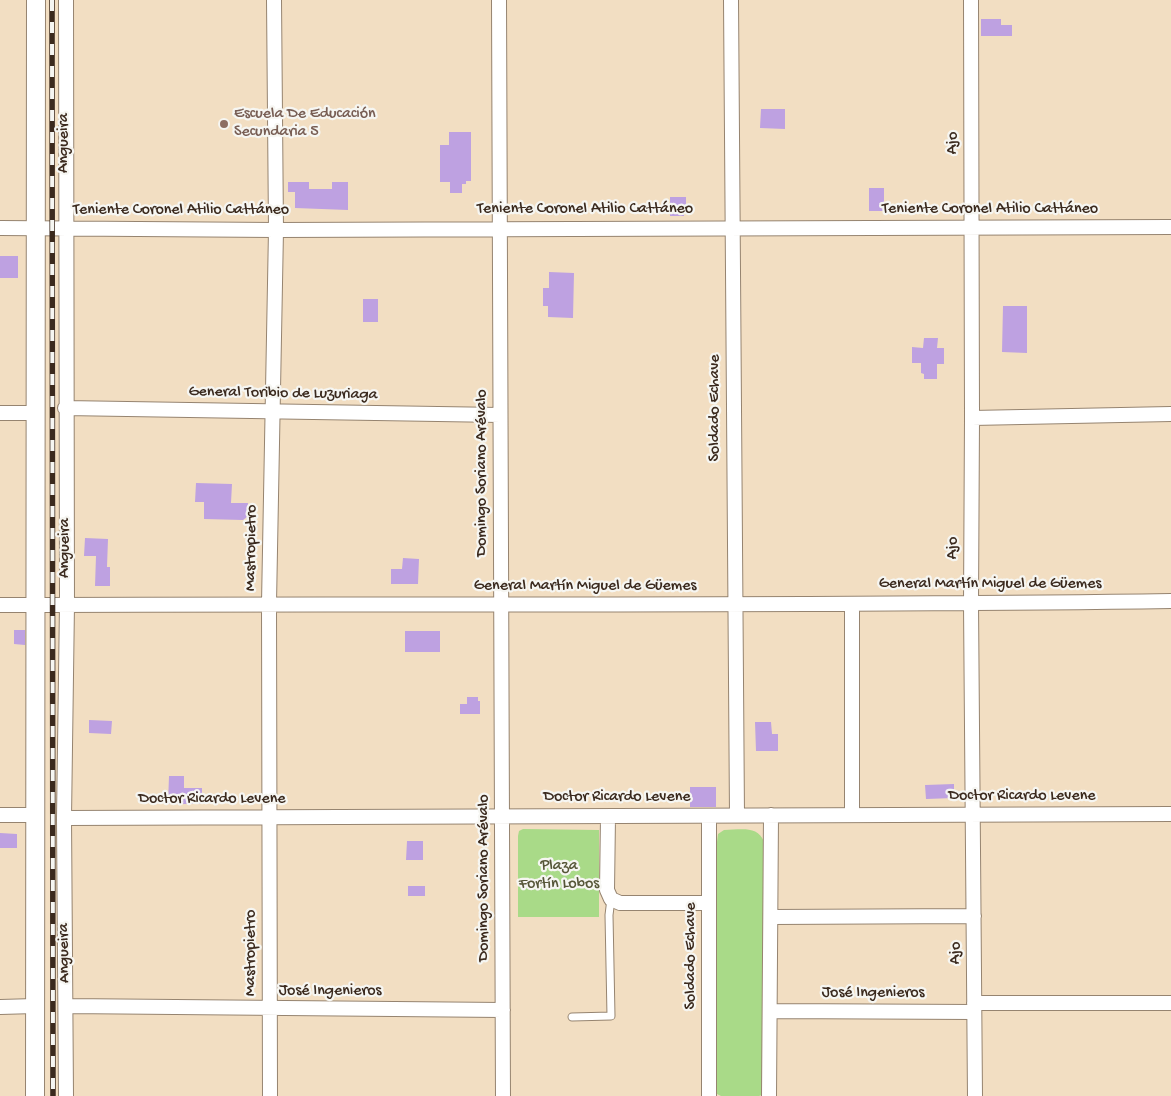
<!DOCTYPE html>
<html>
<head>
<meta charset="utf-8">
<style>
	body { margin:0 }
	canvas { display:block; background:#f2dec2 }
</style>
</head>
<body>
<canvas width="1171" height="1096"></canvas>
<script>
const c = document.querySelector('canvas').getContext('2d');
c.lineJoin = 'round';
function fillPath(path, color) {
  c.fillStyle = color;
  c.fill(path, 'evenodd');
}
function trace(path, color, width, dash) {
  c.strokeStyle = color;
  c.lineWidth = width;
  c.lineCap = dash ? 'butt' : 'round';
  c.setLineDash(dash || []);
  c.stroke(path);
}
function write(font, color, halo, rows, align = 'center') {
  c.font = font + ' "Gochi Hand",sans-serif';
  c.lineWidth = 4.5;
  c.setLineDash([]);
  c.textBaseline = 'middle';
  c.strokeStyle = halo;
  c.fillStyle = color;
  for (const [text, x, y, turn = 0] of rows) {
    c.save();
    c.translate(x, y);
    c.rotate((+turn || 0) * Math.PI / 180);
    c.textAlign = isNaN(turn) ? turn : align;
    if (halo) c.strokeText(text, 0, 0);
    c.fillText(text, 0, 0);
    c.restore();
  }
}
const green = new Path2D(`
	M523,829L599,830V917H518V836L519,831Z
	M724,830C740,830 758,825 764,842V1088L762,1095L759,1096H721L717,1094L715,1088L717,842L718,834Z`);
const building = new Path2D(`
	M981,19H1001V25H1012V36H981Z
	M761,109H785V129L760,128Z
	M449,132H471V181H466V184H462V193H450V182H440V145H449Z
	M288,182H309V189H332V182H348V210L295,208V192H288Z
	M869,188H884V211H869Z
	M670,197H686V209H684V216H670Z
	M0,256H18V278H0Z
	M549,272L574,273L573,318L548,317V306H543V288H549Z
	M363,299H378V322H363Z
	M1003,306H1027V353L1002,352Z
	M924,338H938L937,348H944V364H937V379H924V374L921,373V363H912V347L923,348Z
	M196,483L232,484L231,503H248L247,517L243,520L204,519V502H195Z
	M85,538L108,539L107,567H110V586H95L96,556H84Z
	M403,558L419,559L418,584H391V569H402Z
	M14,630H25V645L14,644Z
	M405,631H440V652H405Z
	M467,697H478V701H480V714H460V704H467Z
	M89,720L112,721L111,734L89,733Z
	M755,722H771L772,734H778V751H756Z
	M169,776H184V788H202V804H168Z
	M954,784V798L926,799L925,785Z
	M690,787H716V807H690Z
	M0,833L17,834V848H0Z
	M407,841H423V860H406Z
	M408,886H425V896H408Z`);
const service = new Path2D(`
	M572,1017L611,1016L609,915L611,899`);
const minor = new Path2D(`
	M66,0L67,604L64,818L66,1096
	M499,0L503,1096
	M731,0L737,815
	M971,0L972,418L971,604L975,1096
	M0,228L276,230L1171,227
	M65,408L500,415
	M0,413H36
	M972,418L1171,414
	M0,605C390,603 781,607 1171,601
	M0,815H35
	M852,815V604
	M608,817L607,890L611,899L620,903H709
	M64,818L1171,814
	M771,917L974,916
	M974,1003H1171
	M66,1006L503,1010
	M0,1007L35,1006
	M771,1011L974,1012
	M270,1096L269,603L276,230L274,0
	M709,1096V816
	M769,1096L771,815`);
const tertiary = new Path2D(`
	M35,1096L36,0`);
const rail = new Path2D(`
	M52,0L53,1096`);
const markers = [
	[224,124,5,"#8d6e63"]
];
const educationNames = [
	["Escuela De Educación",234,115],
	["Secundaria 5",234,133]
];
const streetNames = [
	["Angueira",65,143,-90],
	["Ajo",954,143,-90],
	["Teniente Coronel Atilio Cattáneo",585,210],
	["Teniente Coronel Atilio Cattáneo",990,210],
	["Teniente Coronel Atilio Cattáneo",181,211],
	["General Toribio de Luzuriaga",283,394,1],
	["Soldado Echave",716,408,-90],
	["Domingo Soriano Arévalo",483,473,-90],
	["Angueira",66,548,-90],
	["Mastropietro",252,548,-89],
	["Ajo",954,548,-90],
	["General Martín Miguel de Güemes",990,585],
	["General Martín Miguel de Güemes",585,587],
	["Doctor Ricardo Levene",1022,797],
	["Doctor Ricardo Levene",617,798],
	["Doctor Ricardo Levene",212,800],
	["Domingo Soriano Arévalo",485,878,-90],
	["Angueira",65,953,-91],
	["Mastropietro",252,953,-90],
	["Ajo",957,953,-90],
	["Soldado Echave",692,956,-90],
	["José Ingenieros",330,992],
	["José Ingenieros",873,994]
];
const parkNames = [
	["Plaza",559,867],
	["Fortín Lobos",559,885]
];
fillPath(green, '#a9da88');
fillPath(building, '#bea1e1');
trace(service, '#968470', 9);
trace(minor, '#968470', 16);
trace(tertiary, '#968470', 20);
trace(service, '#fff', 7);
trace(minor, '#fff', 14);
trace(tertiary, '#fff', 18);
trace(rail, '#3b2a1e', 5.5);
trace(rail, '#f6f6f2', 4, [11]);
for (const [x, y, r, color] of markers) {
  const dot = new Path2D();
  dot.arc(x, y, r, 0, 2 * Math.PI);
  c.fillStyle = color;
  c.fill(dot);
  trace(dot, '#f6f6f2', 2);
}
write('16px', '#785e54', '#f6f6f2', educationNames, 'left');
write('16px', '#3b2a1e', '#f6f6f2', streetNames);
write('16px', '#565638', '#f6f6f2', parkNames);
</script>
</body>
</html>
